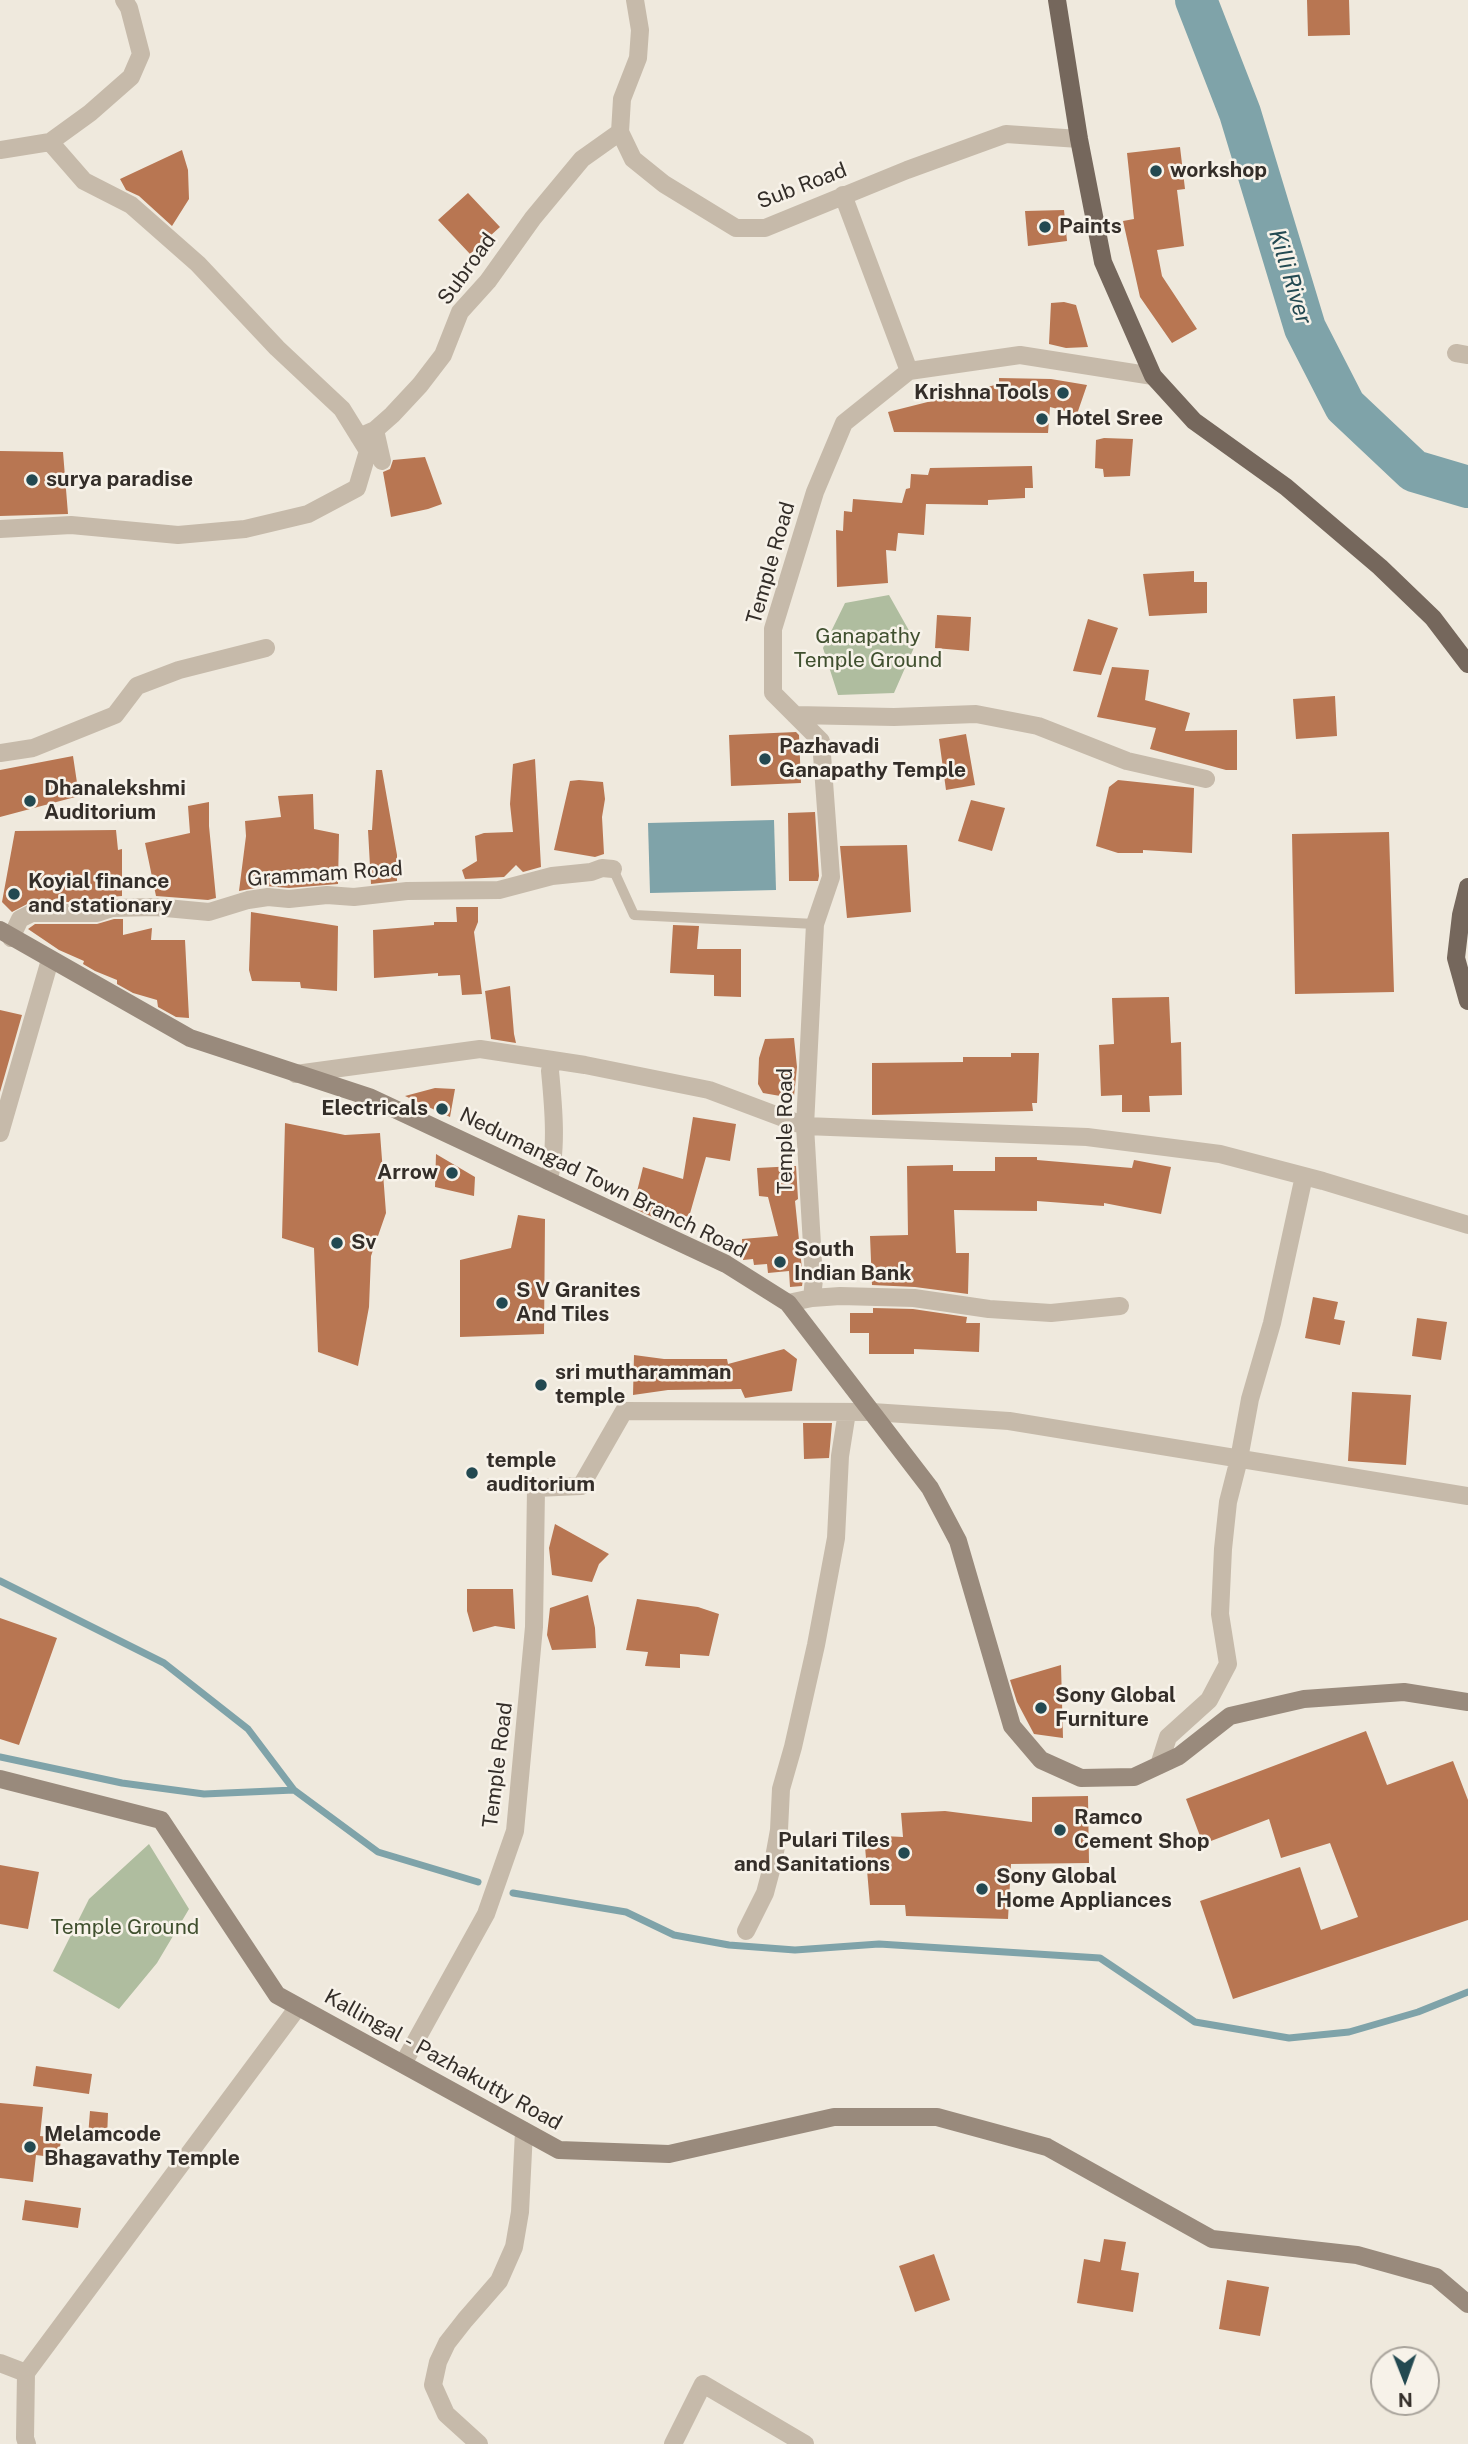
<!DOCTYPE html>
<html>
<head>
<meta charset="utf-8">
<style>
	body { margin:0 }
	#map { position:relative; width:1468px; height:2444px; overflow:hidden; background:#efe9dd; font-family:"Public Sans",sans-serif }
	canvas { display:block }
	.north { position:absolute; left:1370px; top:2346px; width:70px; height:70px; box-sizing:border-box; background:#f7f2e9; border:2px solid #a9a49c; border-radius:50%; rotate:179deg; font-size:19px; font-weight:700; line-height:28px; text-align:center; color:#342e29 }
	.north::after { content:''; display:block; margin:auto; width:24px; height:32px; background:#234951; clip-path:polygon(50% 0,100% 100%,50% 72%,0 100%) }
</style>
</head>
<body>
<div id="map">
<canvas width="1468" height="2444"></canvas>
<div class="north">N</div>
</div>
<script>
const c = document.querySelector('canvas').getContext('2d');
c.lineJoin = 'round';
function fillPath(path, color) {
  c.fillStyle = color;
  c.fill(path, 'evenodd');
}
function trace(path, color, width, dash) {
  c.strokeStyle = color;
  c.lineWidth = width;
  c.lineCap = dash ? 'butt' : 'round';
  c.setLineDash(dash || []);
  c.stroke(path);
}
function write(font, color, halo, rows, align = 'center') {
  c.font = font + ' "Public Sans",sans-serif';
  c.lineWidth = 5;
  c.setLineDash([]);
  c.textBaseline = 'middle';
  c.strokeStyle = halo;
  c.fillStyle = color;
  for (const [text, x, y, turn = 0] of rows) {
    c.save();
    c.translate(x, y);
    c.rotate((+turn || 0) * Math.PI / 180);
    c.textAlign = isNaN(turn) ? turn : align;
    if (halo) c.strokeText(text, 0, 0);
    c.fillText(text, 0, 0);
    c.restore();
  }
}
const green = new Path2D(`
	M889,595L916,643L894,693L838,695L823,648L845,603Z
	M149,1844L189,1909L157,1963L119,2009L53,1971L89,1899Z`);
const water = new Path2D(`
	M774,820L776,890L650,893L648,823Z`);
const stream = new Path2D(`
	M0,1581L164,1663L248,1729L294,1790
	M0,1757L122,1783L204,1794L294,1790L378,1852L478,1882
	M513,1893L626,1912L674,1935L729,1945L795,1950L879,1944L1100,1958L1195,2022L1289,2038L1349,2032L1418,2012L1468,1992`);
const river = new Path2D(`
	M1196,0L1240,113L1305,328L1345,406L1414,471L1468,487`);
const building = new Path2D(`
	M1307,0H1349L1350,35L1308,36Z
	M1180,147L1185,189L1177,190L1184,246L1157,250L1162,276L1197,329L1172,343L1140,297L1123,221L1134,219L1127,153Z
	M182,150L188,170L189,199L172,226L139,196L126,190L120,179Z
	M468,193L500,227L470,254L438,220Z
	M1064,210L1067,241L1028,246L1025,211Z
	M1064,302L1076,305L1088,347L1066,348L1049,344L1051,303Z
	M999,378L1051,379L1087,385L1077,414L1050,407L1048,433L894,432L888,412L999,384Z
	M1104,438L1133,439L1130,476L1104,477L1103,469L1095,468L1096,440Z
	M0,451L63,452L68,514L0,516Z
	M425,457L442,504L428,509L391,517L383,472L390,469L393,460Z
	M1032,466L1033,488H1025V498L988,500V505L926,504L924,535L898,533L896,551L886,550L888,583L837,587L836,530L843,531L844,511L852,512L853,499L902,503L906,489L910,488L911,474L928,475L930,468Z
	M1194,571V582H1207V613L1149,616L1143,574Z
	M937,615L971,617L969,651L935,648Z
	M1088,619L1118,628L1101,675L1073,671Z
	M1112,667L1149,670L1145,700L1190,713L1185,731L1237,730V770H1226L1150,749L1156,728L1097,717Z
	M1335,696L1337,736L1296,739L1293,699Z
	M796,732L799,735L801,783L731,786L729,735Z
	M966,734L975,785L946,790L939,739Z
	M73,756L79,796L0,817V770Z
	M535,759L541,867L523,872L516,865L504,877L465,879L462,870L477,861L475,836L484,833L513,832L510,804L513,764Z
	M376,770H382L397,855V881L371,884L368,830H372Z
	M579,780L603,782L605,799L602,817L604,854L595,857L554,850L570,781Z
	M1118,780L1194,788L1192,853L1143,850V853H1118L1096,846L1109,787Z
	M313,794L314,829L339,834L338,884L289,888L266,886L239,891L246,836L245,821L281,817L278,796Z
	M971,800L1005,808L992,851L958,841Z
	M209,802V826L216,898L208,900L156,896L145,843L190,833L188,806Z
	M815,812L819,876L818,881H789L788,813Z
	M116,830L118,850L122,849V896L109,897L95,902H31L12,912L2,902L15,831Z
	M1389,832L1394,992L1295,994L1292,834Z
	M907,845L911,912L847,918L840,846Z
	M456,907H478V922L474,932L482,994L462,995L460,975L438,976V973L374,978L373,930L434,925V922H457Z
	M251,912L338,926L337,991L301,988L300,982L252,981L249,970Z
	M114,919H123V935L152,928L151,940H185L189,1018L176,1017L158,1007L157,1000L133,993L117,984V980L95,971L83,964L84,961L59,950L28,929L35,924H97Z
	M673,925L699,926L697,949H741V997L714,996V975L670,973Z
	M510,986L514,1034L516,1043L491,1039L485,991Z
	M1169,997L1171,1043L1181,1042L1182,1095L1149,1096L1150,1112H1122V1095L1101,1096L1099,1045L1114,1044L1112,998Z
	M0,1010L22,1015L0,1092Z
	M794,1038L797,1067L794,1096L786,1097L763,1093L758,1084L759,1058L765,1039Z
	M1011,1053H1039L1037,1103H1032L1033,1111L872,1115V1063L963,1062V1057H1011Z
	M435,1088L455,1089L450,1117L405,1096Z
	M693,1117L736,1124L730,1161L706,1157L689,1217L666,1211L663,1222L633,1208L643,1167L683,1179Z
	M285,1123L345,1135L380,1133L386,1213L371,1256L369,1307L358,1366L318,1352L314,1248L282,1238Z
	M436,1154L475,1177L474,1196L435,1187Z
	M995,1157H1037V1160L1132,1168L1134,1160L1171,1167L1161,1214L1104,1203V1206L1037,1201V1211L954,1210L956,1253H969L968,1294L915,1287L872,1285L870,1236L908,1235L907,1166L953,1165V1171H995Z
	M796,1166L798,1199L795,1201L803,1279L802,1286L790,1287L789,1271L768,1273L767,1264L754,1265L753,1259L743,1260L742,1239L778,1236L768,1197L759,1196L757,1168Z
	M518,1215L545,1219L544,1334L460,1337V1260L511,1248Z
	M1313,1297L1338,1302L1334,1319L1345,1321L1340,1345L1305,1338Z
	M873,1308L913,1309L967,1317L966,1323H980L979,1352L914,1349V1354H869V1333H850V1313H873Z
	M1417,1318L1447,1322L1441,1360L1412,1356Z
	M784,1349L797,1359L792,1391L745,1398L741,1389L668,1390L633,1395L634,1355L664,1359H727L728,1364Z
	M1352,1392L1411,1395L1406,1465L1348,1461Z
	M803,1423H832L829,1458L804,1459Z
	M555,1524L609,1554L599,1564L592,1582L552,1575L549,1548Z
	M467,1589H513L515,1629L495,1626L473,1632L467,1611Z
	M588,1595L595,1628L596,1648L552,1650L547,1635L550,1608Z
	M637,1599L698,1607L719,1614L709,1656L680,1654V1668L645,1666L648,1652L626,1650Z
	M0,1618L57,1638L19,1745L0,1739Z
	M1061,1665L1063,1738L1034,1734L1017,1702L1010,1680Z
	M1366,1731L1387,1785L1453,1761L1468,1800V1920L1233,1999L1200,1901L1300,1867L1321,1930L1358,1917L1330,1843L1281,1858L1269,1819L1203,1844L1186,1799Z
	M1088,1796L1089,1863L1011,1864L1008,1919L906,1916L905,1905H870L864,1835L903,1837L901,1813L945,1811L1032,1822V1797Z
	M0,1865L39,1872L28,1929L0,1924Z
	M36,2066L92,2074L89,2094L33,2086Z
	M0,2103L43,2107L40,2136L61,2138L59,2158L36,2155L33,2182L0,2178Z
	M90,2111L108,2113L107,2138L88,2137Z
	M25,2200L81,2208L78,2228L22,2220Z
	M1104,2239L1126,2242L1121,2270L1139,2273L1133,2312L1077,2303L1084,2259L1100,2262Z
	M934,2254L950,2300L915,2312L899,2266Z
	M1227,2280L1269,2287L1260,2336L1219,2329Z`);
const service = new Path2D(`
	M613,869L634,915L815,924`);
const minor = new Path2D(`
	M635,0L640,30L638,58L622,99L620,132L633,159L664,184L736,228H765L907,170L1006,134L1079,139
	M0,150L50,142L90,113L131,77L141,54L129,8L124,0
	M843,195L909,371
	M1456,353L1468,355
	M375,430L382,461
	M359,437L375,430L392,415L420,385L443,355L460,312L488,281L533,218L582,159L620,132
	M0,529L71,525L178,535L245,529L308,514L357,488L368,451L342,409L277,348L198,264L131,205L84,181L50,142
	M795,715L894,717L976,714L1038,726L1127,761L1206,779
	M0,753L33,748L115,715L137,686L179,670L266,648
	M11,938L20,919L32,913H97L112,908L155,907L209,912L248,900L268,897L289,899L327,895L354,897L407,891L499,890L552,876L591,872L602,868L613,869
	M296,1074L480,1049L585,1065L709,1090L805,1126L1087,1137L1220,1154L1323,1181L1468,1225
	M0,1133L50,960
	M548,1181C558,1152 553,1102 550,1071L552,1060
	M812,1298L840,1296L914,1298L989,1309L1051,1313L1120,1306
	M788,1303L812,1298L814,1279L805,1126L815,924L831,877L821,741L773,693V629L815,492L844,423L909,371L1020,355L1153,376
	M1159,1765L1168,1737L1209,1700L1228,1664L1220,1614L1223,1549L1228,1502L1239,1459L1250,1399L1272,1323L1304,1176
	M746,1931L765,1893L773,1863L779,1830L781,1789L793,1747L816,1645L836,1538L840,1456L847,1412
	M403,2064L486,1914L515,1831L534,1627L536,1488L581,1486L624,1411L872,1412L1009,1421L1468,1496
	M0,2363L26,2373L298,2007
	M26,2373L25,2438L27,2444
	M479,2444L446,2414L433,2385L438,2362L447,2343L465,2320L499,2281L514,2247L520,2212L524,2131
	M673,2444L703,2384L805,2444`);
const secondary = new Path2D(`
	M0,930L190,1038L369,1097L726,1264L788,1303L930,1488L958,1541L1012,1726L1041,1760L1081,1778L1134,1777L1179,1756L1230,1716L1304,1699L1404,1692L1468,1702
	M0,1779L161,1820L277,1995L559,2150L669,2154L834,2117H937L1047,2147L1212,2239L1357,2255L1436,2277L1468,2304`);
const primary = new Path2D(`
	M1057,0L1079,139L1103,262L1153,376L1194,421L1286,487L1380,567L1433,618L1468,664
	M1468,887L1461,915L1456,958L1468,1001`);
const markers = [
	[1156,171,7,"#234951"],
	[1045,227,7,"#234951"],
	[1063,393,7,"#234951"],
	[1042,419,7,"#234951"],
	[32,480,7,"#234951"],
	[765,759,7,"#234951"],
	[30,801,7,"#234951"],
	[14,894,7,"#234951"],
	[442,1109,7,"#234951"],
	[452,1173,7,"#234951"],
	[337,1243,7,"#234951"],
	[780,1262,7,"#234951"],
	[502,1303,7,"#234951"],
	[541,1385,7,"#234951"],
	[472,1473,7,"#234951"],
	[1041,1708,7,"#234951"],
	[1060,1830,7,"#234951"],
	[904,1853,7,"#234951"],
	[982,1889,7,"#234951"],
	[30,2147,7,"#234951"]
];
const poiNames = [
	["workshop",1170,171],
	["Paints",1059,227],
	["Krishna Tools",1049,393,"right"],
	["Hotel Sree",1056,419],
	["surya paradise",46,480],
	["Pazhavadi",779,747],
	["Ganapathy Temple",779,771],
	["Dhanalekshmi",44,789],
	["Auditorium",44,813],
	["Koyial finance",28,882],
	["and stationary",28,906],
	["Electricals",428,1109,"right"],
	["Arrow",438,1173,"right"],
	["Sv",351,1243],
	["South",794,1250],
	["Indian Bank",794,1274],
	["S V Granites",516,1291],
	["And Tiles",516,1315],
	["sri mutharamman",555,1373],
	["temple",555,1397],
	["temple",486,1461],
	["auditorium",486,1485],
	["Sony Global",1055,1696],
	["Furniture",1055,1720],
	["Ramco",1074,1818],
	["Cement Shop",1074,1842],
	["Pulari Tiles",890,1841,"right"],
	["and Sanitations",890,1865,"right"],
	["Sony Global",996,1877],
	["Home Appliances",996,1901],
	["Melamcode",44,2135],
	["Bhagavathy Temple",44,2159]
];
const streetNames = [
	["Sub Road",802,186,-21],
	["Subroad",467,269,-54],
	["Temple Road",771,563,-74],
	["Grammam Road",325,874,-4],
	["Temple Road",786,1131,-90],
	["Nedumangad Town Branch Road",603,1183,26],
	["Temple Road",498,1765,-83],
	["Kallingal - Pazhakutty Road",443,2060,29]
];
const parkNames = [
	["Ganapathy",868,637],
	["Temple Ground",868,661],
	["Temple Ground",125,1928]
];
const waterNames = [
	["Killi River",1290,277,73]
];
fillPath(green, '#afbd9f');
fillPath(water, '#7fa3a9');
trace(stream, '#7fa3a9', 7);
trace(river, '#7fa3a9', 42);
fillPath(building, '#b87652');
trace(service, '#c6baaa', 10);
trace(minor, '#c6baaa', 18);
trace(secondary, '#998a7c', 18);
trace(primary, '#75675c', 18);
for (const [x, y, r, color] of markers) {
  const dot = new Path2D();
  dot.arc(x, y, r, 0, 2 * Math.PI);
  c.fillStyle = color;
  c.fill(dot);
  trace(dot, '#f7f2e9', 2.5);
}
write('bold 21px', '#342e29', '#f7f2e9', poiNames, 'left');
write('21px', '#342e29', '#f7f2e9', streetNames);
write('21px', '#40502f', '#f7f2e9', parkNames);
write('italic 23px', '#234951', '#f7f2e9', waterNames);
</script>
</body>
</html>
